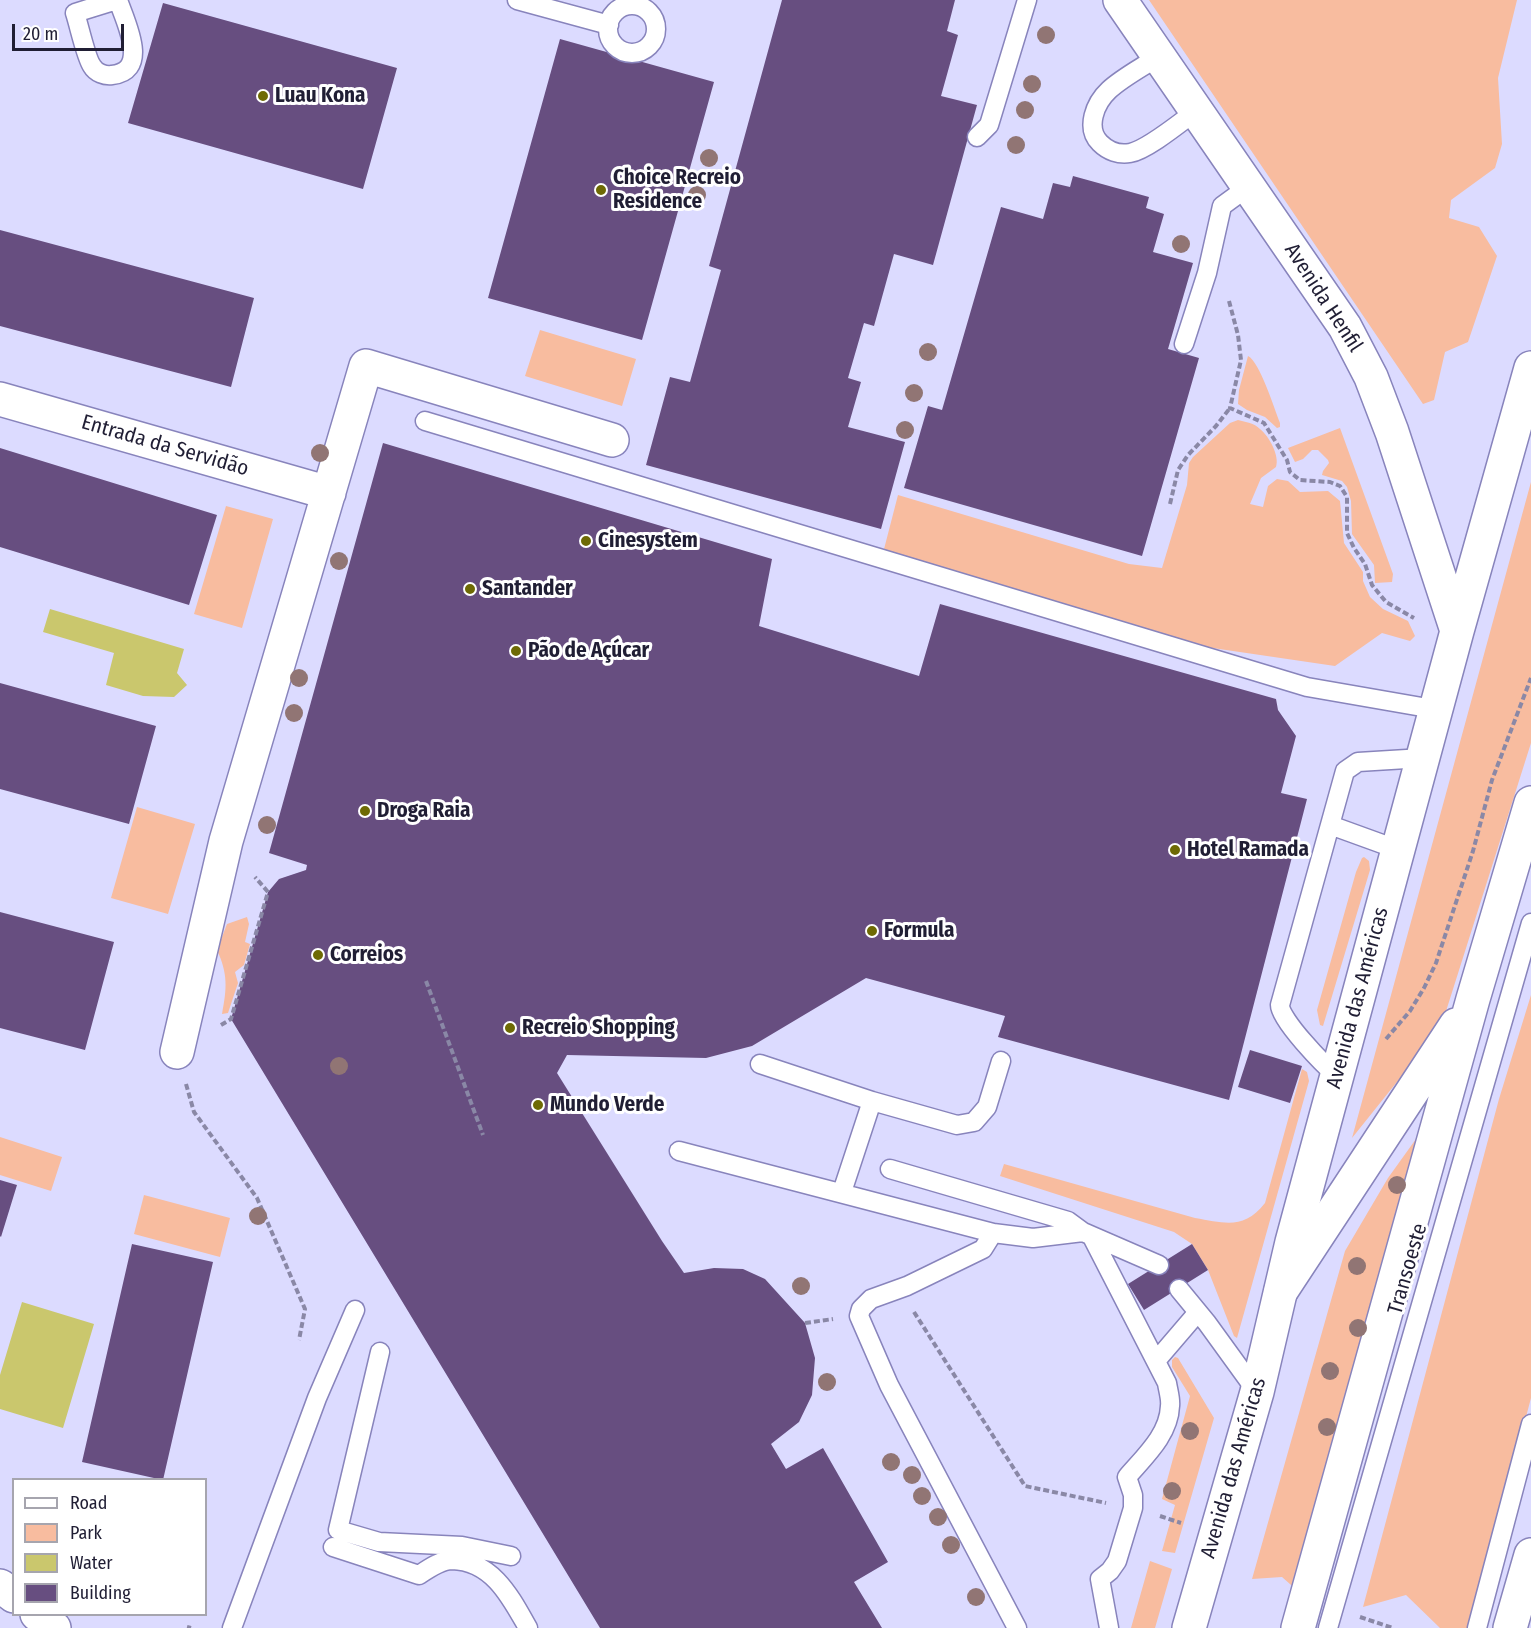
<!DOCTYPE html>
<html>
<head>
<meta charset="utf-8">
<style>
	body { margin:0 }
	#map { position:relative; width:1531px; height:1628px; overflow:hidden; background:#dcdbff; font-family:"Fira Sans Condensed",sans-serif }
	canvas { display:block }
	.legend { position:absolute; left:12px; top:1478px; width:195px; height:138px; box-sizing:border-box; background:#fff; border:2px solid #a6a5ae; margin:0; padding:8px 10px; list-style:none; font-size:18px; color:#201e34 }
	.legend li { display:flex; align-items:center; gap:12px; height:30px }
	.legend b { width:30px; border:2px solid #a6a5ae }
	.scale { position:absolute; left:12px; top:24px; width:112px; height:27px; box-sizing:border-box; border:3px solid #201e34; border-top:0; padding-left:8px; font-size:18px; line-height:21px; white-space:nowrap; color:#201e34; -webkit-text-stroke:4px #fff; paint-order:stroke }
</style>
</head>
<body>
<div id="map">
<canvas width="1531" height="1628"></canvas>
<ul class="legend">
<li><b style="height:8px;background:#fff"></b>Road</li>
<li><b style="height:16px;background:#f8bc9f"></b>Park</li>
<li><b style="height:16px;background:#cac76d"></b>Water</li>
<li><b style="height:16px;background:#674e80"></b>Building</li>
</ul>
<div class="scale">20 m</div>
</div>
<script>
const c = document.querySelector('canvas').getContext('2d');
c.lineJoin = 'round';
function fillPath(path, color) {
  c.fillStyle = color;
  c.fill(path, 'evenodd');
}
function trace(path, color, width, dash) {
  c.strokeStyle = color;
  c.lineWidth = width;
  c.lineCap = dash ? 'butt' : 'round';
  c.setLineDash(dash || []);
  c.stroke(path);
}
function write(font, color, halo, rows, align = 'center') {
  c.font = font + ' "Fira Sans Condensed",sans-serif';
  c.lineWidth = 6;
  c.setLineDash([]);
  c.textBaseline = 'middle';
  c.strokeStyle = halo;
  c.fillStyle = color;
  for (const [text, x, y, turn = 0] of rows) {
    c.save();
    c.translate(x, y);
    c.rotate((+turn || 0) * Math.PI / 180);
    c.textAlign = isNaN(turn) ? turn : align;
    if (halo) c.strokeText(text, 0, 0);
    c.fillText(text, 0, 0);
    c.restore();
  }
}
const green = new Path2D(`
	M1149,0H1517L1498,78L1502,144L1495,168L1451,200L1449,218L1479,227L1497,256L1468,342L1445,352L1434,400L1423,404Z
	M540,330L636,359L622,406L525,376Z
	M1248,356C1260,362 1274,408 1280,423V427L1277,428L1265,417L1247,410L1238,404L1239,390Z
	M1238,420C1246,422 1254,423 1260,429C1269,436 1280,456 1276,467L1261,478L1250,504L1263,507L1268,486L1277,479L1288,481L1300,492L1328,491L1340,501L1344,543L1363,572V581L1370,597L1383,609L1408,621L1415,636L1410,641L1382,633L1335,666L1199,646L883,553L898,495L1129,564L1162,568L1187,485L1189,463L1193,457L1230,423Z
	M1340,428L1393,574L1392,582L1375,583L1374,565L1352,534L1351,501L1347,487L1342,481L1322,475L1323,471L1329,463L1328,460L1318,450H1312L1303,459L1295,462L1288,448Z
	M1531,482V743L1441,1027L1352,1138Z
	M226,506L273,519L242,628L194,614Z
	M137,807L195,824L168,914L111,898Z
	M1364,857L1369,861L1370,870L1323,1026L1320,1025L1317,1010L1356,872L1362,858Z
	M247,917L249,924L245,942L250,944L244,965L235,972L238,983L228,1013L222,1014C227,988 228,974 217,950L227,924Z
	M1531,995V1398L1470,1628H1440L1406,1595L1363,1607L1499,1099Z
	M1302,1069L1307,1072L1309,1081L1237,1338L1234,1336L1208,1270L1192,1244L1174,1232L1000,1176L1004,1164L1195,1218C1225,1223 1244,1230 1265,1203Z
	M1431,1118L1299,1592L1282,1577L1252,1579L1345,1251L1388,1178Z
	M0,1137L62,1157L51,1191L0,1175Z
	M144,1195L230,1218L220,1257L134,1234Z
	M1175,1357L1178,1358L1214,1418L1175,1553L1162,1551L1175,1505L1162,1499L1190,1396L1172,1367V1360Z
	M1150,1561L1172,1569L1155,1628H1131Z`);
const water = new Path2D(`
	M50,609L184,649L177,673L187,685L174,697L143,696L106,685L114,653L43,632Z
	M22,1302L94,1324L63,1428L0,1409V1375Z`);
const building = new Path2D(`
	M782,0H955L947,31L958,35L941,96L977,105L933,265L894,254L874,326L864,323L848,378L861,382L848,427L905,442L881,529L646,465L670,377L690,382L721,270L709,266Z
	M163,3L397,68L363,189L128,123Z
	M560,39L714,82L642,340L488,298Z
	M1073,176L1149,197L1146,208L1164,214L1153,252L1193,263L1168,349L1199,358L1142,556L904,488L928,406L942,410L1001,207L1043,219L1053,183L1070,187Z
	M0,230L254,298L231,387L0,326Z
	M383,443L772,559L759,626L919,676L940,604L1276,699L1278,710L1296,736L1281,793L1307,799L1229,1100L998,1037L1005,1016L866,978L752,1046L706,1058L567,1055L557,1073L662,1241L684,1273L714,1268L743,1269L765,1279L805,1323L815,1358L812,1395L799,1422L771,1444L786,1469L823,1448L888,1562L854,1582L882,1628H600L231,1019L268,892L279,879L306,870L307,865L269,853Z
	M0,448L217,515L189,605L0,547Z
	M0,683L156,726L129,824L0,789Z
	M0,912L114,942L85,1050L0,1028Z
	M1250,1050L1302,1066L1290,1103L1238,1087Z
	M0,1180L17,1185L1,1237L0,1236Z
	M132,1244L213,1262L163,1480L82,1462Z
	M1192,1244L1208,1270L1144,1310L1128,1284Z`);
const path = new Path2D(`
	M1229,301L1238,335L1241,360L1230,408L1264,423L1287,460L1290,472L1300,480L1330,482L1340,486L1347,497V533L1354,548L1365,564L1372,585L1386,602L1414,618
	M1170,504L1178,470L1188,455L1216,426L1230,408
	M426,981L483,1135
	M221,1025L231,1019L268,892L255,877
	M1386,1039L1410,1011L1424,988L1436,963L1473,851L1492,780L1531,678
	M186,1084L194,1112L257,1198L305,1309L299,1340
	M914,1312L1025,1486L1106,1503
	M805,1323L833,1319
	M1160,1516L1181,1523
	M1360,1617L1393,1628
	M187,1627L191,1628`);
const lane = new Path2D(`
	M117,0L75,13C79,25 86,58 92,66C96,73 105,76 112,75C151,71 125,21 118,0
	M517,0L609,25
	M608 29a24 24 0 1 1 48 0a24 24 0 1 1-48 0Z
	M1159,56C1143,67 1123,77 1109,90C1095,103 1085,128 1100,143C1108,151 1119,155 1130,153C1147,150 1181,122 1196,111
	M977,137L989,125L1027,0
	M1184,344L1207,273L1222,206L1248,187
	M425,421L1307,687L1422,707L1436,712
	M1330,825L1399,850
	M760,1064L872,1101L957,1125L974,1122L987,1107L1001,1061
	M1337,1076C1324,1065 1280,1020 1280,1005L1345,771L1358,762L1423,758
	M679,1151L993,1233L1033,1238L1083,1232L1159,1265
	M890,1169L1068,1221L1083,1232
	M842,1192L872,1101
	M993,1233L983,1249L907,1286L871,1299L861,1309L859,1316L889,1385L1017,1628
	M1092,1237L1167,1383C1168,1390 1171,1399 1170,1406C1169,1435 1144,1457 1127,1477L1133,1495V1508L1117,1561L1110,1571L1100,1579L1109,1628
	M1179,1289L1207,1323L1257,1392
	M380,1352L338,1530L379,1542L462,1546L511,1556
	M1156,1361L1198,1312
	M333,1547L419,1575C428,1569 441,1560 452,1560C493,1561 511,1598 528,1628
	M232,1628L317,1398L355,1310
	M1328,1628L1531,923
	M1477,1628L1531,1424`);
const street = new Path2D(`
	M0,399L329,493
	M177,1052L226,841L366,366L612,440`);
const secondary = new Path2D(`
	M1120,0L1345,327L1371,377L1392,432L1457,631
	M0,1586L14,1596
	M37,1614L54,1628
	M1189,1628L1257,1392L1292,1242L1457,631L1531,368`);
const highway = new Path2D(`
	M1281,1291L1456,1025
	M1298,1628L1473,999L1531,803
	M1510,1628L1531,1555`);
const trees = [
	[1046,35],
	[1032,84],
	[1025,110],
	[1016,145],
	[709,158],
	[697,195],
	[1181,244],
	[928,352],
	[914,393],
	[905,430],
	[320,453],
	[339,561],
	[299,678],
	[294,713],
	[267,825],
	[339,1066],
	[1397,1185],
	[258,1216],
	[1357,1266],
	[801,1286],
	[1358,1328],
	[1330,1371],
	[827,1382],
	[1327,1427],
	[1190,1431],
	[891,1462],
	[912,1475],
	[1172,1491],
	[922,1496],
	[938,1517],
	[951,1545],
	[976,1597]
];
const markers = [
	[263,96,6,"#6e6a04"],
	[601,190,6,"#6e6a04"],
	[586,541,6,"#6e6a04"],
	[470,589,6,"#6e6a04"],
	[516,651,6,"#6e6a04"],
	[365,811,6,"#6e6a04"],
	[1175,850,6,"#6e6a04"],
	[872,931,6,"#6e6a04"],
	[318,955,6,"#6e6a04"],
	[510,1028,6,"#6e6a04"],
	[538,1105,6,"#6e6a04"]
];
const poiNames = [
	["Luau Kona",275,96],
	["Choice Recreio",613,178],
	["Residence",613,202],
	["Cinesystem",598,541],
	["Santander",482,589],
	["Pão de Açúcar",528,651],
	["Droga Raia",377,811],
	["Hotel Ramada",1187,850],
	["Formula",884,931],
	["Correios",330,955],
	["Recreio Shopping",522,1028],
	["Mundo Verde",550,1105]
];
const streetNames = [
	["Avenida Henfil",1323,298,57],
	["Entrada da Servidão",165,446,16],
	["Avenida das Américas",1358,998,-75],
	["Transoeste",1408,1269,-74],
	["Avenida das Américas",1234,1468,-74]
];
fillPath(green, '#f8bc9f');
fillPath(water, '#cac76d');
fillPath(building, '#674e80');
trace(lane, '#8884bc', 21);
trace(street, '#8884bc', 36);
trace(secondary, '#8884bc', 36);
trace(highway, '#8884bc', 36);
trace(path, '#8a88a6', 4, [6, 3]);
trace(lane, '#fff', 18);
trace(street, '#fff', 33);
trace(secondary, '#fff', 33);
trace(highway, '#fff', 33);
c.fillStyle = '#917574';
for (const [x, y] of trees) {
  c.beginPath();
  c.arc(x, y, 9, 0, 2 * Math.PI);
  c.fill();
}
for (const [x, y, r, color] of markers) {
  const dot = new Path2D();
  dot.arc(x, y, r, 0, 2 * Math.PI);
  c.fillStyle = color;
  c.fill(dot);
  trace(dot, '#fff', 2);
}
write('bold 21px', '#201e34', '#fff', poiNames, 'left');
write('21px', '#201e34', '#fff', streetNames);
</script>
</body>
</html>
